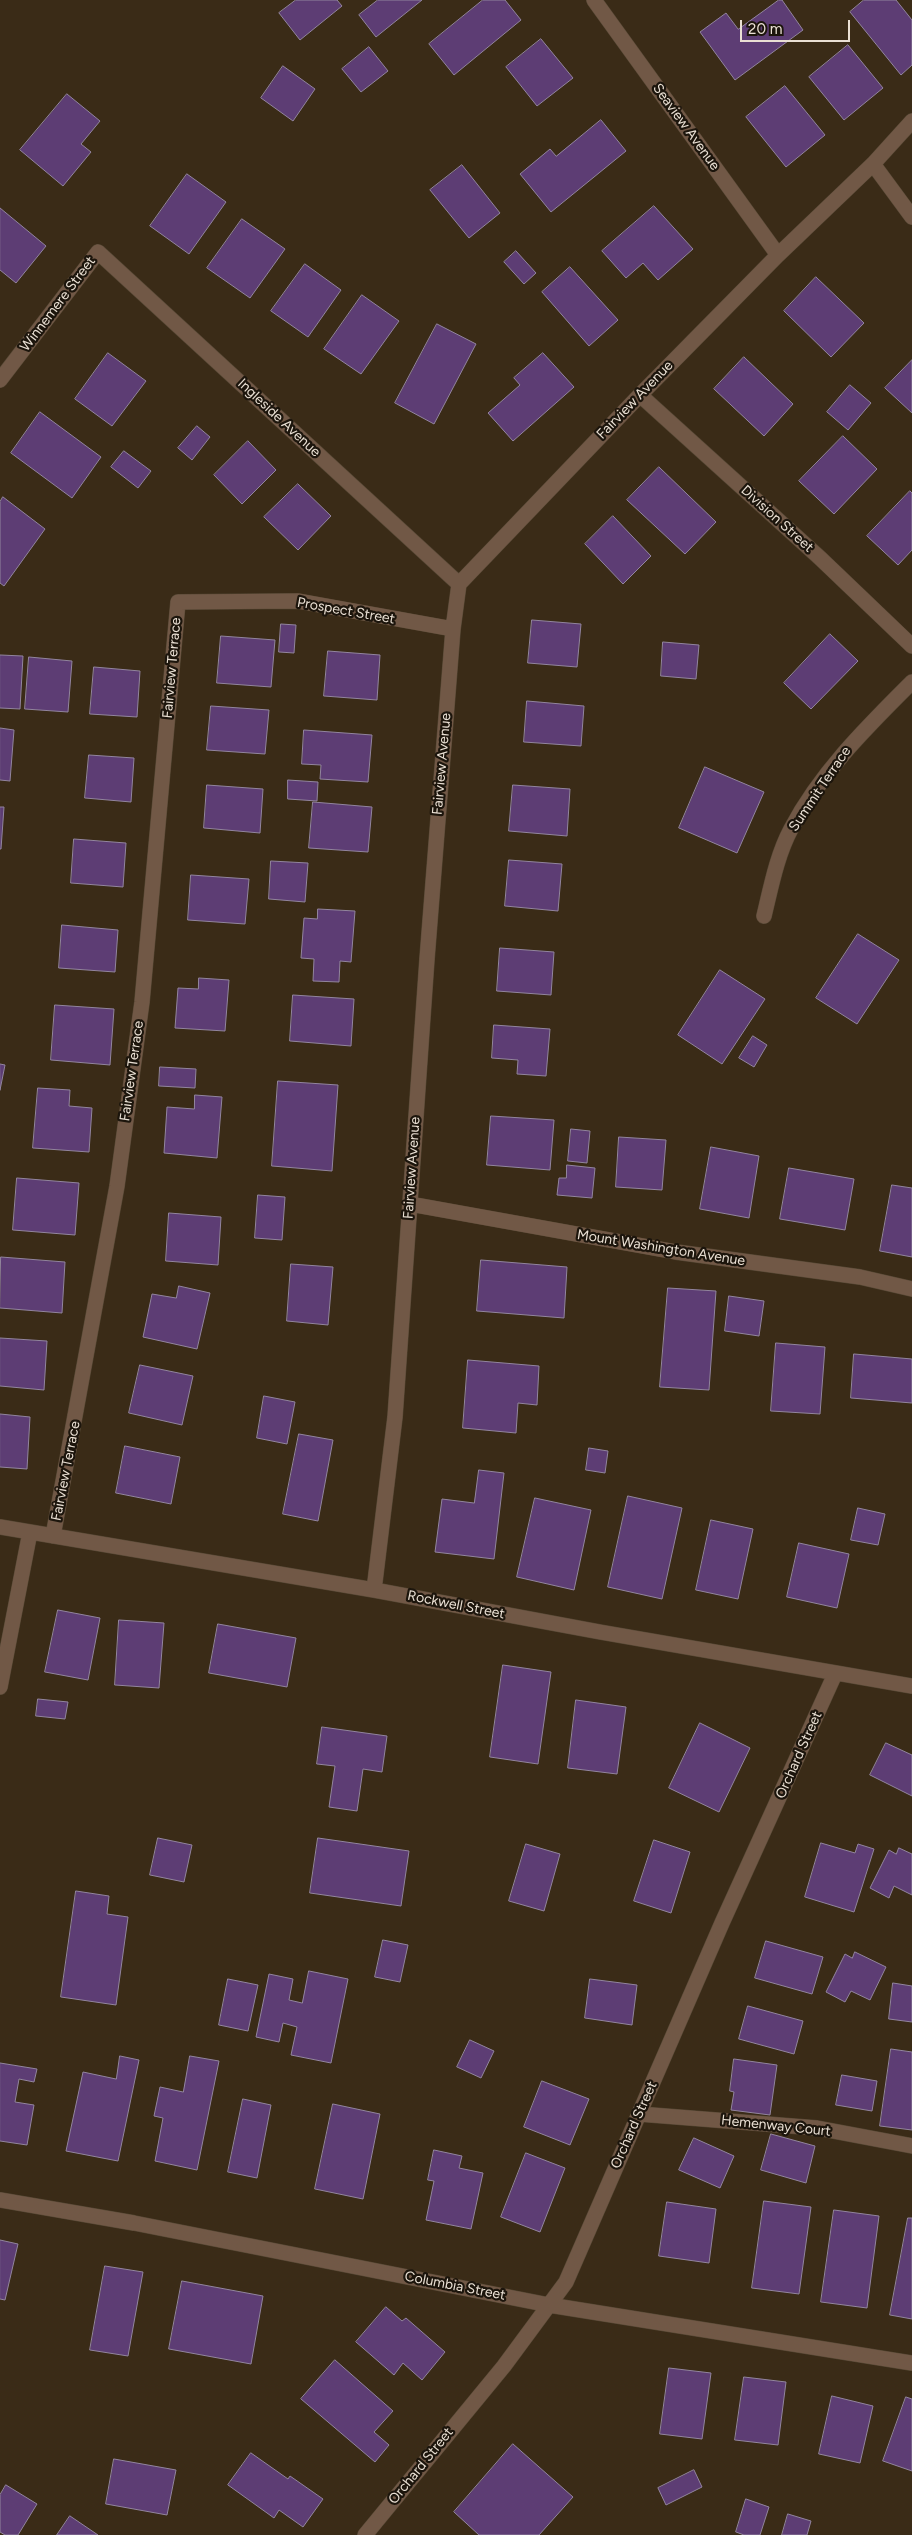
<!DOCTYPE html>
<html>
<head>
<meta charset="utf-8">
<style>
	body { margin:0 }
	#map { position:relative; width:912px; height:2535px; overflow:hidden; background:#3a2b17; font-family:Figtree,sans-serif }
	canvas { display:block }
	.scale { position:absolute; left:740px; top:20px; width:110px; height:22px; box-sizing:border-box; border:2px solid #eae0d4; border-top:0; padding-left:6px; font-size:15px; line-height:18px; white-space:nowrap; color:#eae0d4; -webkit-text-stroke:4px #1c150c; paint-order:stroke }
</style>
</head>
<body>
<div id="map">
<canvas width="912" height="2535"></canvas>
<div class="scale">20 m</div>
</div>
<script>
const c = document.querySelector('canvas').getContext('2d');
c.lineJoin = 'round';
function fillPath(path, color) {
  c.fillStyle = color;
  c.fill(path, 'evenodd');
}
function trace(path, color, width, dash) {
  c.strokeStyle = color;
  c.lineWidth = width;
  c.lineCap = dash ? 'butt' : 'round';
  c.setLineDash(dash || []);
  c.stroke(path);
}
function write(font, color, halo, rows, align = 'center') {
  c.font = font + ' Figtree,sans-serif';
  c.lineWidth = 4.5;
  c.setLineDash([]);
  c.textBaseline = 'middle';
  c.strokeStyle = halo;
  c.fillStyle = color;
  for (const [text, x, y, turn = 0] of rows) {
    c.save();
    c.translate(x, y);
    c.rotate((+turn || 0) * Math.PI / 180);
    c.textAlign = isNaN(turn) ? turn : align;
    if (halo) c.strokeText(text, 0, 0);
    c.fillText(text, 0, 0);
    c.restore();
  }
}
const building = new Path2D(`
	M296,0H337L342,6L300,40L279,13Z
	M378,0H422L376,37L359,15Z
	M483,0H505L521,20L454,75L429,44Z
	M779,0H782L803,30L735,80L700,32L726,13L738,29Z
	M864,0H896L912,20V65L901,75L850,12Z
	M541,39L573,78L537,106L506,67Z
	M848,45L883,88L844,120L809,77Z
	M369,47L388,71L361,92L342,69Z
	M283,66L315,89L293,121L261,98Z
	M785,86L825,135L786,167L746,117Z
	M67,94L100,121L81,144L91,152L63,186L20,150Z
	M601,120L626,151L551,212L520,174L550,149L556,156Z
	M462,165L500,213L469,238L430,190Z
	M187,174L226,202L189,254L150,226Z
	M654,206L693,249L658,280L643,263L626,278L602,251Z
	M0,208L46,246L16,283L0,270Z
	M242,219L285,249L250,298L207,268Z
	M516,251L536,273L524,284L504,262Z
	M305,264L341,290L308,337L271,311Z
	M570,267L618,320L589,346L542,292Z
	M816,277L864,323L831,357L784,311Z
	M362,295L399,321L361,374L324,349Z
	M437,324L476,344L434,424L395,403Z
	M108,353L146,381L112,426L75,399Z
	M543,353L574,387L513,441L488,413L520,385L514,378Z
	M744,357L793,404L764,436L714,389Z
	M912,360V413L885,388Z
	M850,385L871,403L848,430L827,412Z
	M40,412L101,457L72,498L11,453Z
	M197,426L210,437L192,460L178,448Z
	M843,436L877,469L834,514L799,481Z
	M248,441L276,470L242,504L214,475Z
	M124,451L151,471L138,488L111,467Z
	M659,467L716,522L685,554L627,500Z
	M298,484L331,516L298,550L264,517Z
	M910,491L912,493V550L898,565L867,536Z
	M3,497L45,529L4,586L0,583V502Z
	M613,516L651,556L623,584L585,544Z
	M532,620L581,624L577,667L528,663Z
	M281,624L296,625L294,653L279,652Z
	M830,634L858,661L811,709L784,683Z
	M221,636L275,640L271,687L217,683Z
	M663,642L699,645L696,679L661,676Z
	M328,651L380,655L377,700L324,696Z
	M0,655L23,656L20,709L0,708Z
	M29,657L72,661L68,712L25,709Z
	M94,667L140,671L137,717L90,714Z
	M527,701L584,706L581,746L524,742Z
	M211,706L269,710L265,754L207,750Z
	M0,728L14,730L10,781L0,780Z
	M304,730L372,735L368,782L320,779L321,765L302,764Z
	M89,755L134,758L131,802L85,798Z
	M705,767L764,792L737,853L679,828Z
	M288,780L318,782L317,801L288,799Z
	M207,785L263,789L260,833L204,828Z
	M513,785L570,789L567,836L509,831Z
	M313,802L372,807L368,852L309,848Z
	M0,807H4L1,849H0Z
	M74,839L126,843L123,887L71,883Z
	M509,860L562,864L558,911L505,906Z
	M271,861L308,863L305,902L269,899Z
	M191,875L249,879L245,924L188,920Z
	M318,909L355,911L351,962L340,961L339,982L313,981L314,959L301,958L304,918L317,919Z
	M62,925L118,930L115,972L59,968Z
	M858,934L899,960L857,1024L816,998Z
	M500,948L554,952L551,995L497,991Z
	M720,970L765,999L722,1064L678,1035Z
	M199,978L229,980L225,1031L175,1028L178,988L198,989Z
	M293,995L354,999L351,1046L290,1041Z
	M55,1005L114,1009L110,1065L51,1060Z
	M494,1025L550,1029L546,1076L517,1074L518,1060L492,1058Z
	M753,1036L767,1045L754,1067L739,1058Z
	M0,1064L5,1065L0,1090Z
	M160,1067L196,1069L195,1088L159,1086Z
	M278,1081L338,1085L332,1171L272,1166Z
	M38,1088L70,1090L69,1106L92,1108L89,1152L33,1148Z
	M195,1095L222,1097L217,1158L164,1153L167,1107L194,1109Z
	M491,1116L554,1120L550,1170L487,1165Z
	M571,1129L590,1131L587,1163L568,1161Z
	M619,1137L666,1140L662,1190L616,1187Z
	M711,1147L759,1156L749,1218L700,1209Z
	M567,1165L595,1168L592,1198L557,1195L559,1178H566Z
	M789,1168L854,1179L845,1230L780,1219Z
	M17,1178L79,1183L75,1235L13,1230Z
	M892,1185L912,1188V1257L880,1251Z
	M258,1195L285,1197L282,1240L255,1238Z
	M169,1213L221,1217L218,1265L166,1261Z
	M1,1257L65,1262L62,1313L0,1308Z
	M481,1260L567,1267L564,1318L477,1311Z
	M291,1264L333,1267L328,1325L287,1321Z
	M179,1286L210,1293L197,1349L143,1337L152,1294L176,1298Z
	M668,1288L716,1291L709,1390L660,1387Z
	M729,1296L764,1301L759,1336L725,1331Z
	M0,1338L47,1341L44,1390L0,1386Z
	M776,1343L825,1347L820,1414L771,1411Z
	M854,1354L912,1359V1403L851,1398Z
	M468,1360L539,1366L537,1405L518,1403L516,1433L463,1428Z
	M140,1365L193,1376L182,1425L129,1413Z
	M264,1396L295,1402L287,1444L257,1438Z
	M0,1414L30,1417L27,1469L0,1467Z
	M299,1434L333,1440L318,1521L283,1514Z
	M125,1446L180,1457L171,1504L116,1493Z
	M589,1448L608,1451L605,1473L586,1470Z
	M479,1470L504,1473L494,1559L435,1552L442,1499L474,1503Z
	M628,1496L682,1508L662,1599L608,1587Z
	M535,1498L591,1510L574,1590L517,1577Z
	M858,1508L885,1514L878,1545L851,1540Z
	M711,1520L753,1529L738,1599L696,1590Z
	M799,1543L849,1554L837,1608L787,1597Z
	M58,1610L100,1618L88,1680L45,1672Z
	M119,1620L164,1623L159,1688L115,1685Z
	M218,1624L296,1638L287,1687L209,1673Z
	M503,1665L551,1672L538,1764L490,1757Z
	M38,1699L68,1702L65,1719L36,1716Z
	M576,1700L626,1707L617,1774L568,1768Z
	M700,1723L750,1748L719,1812L669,1788Z
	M322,1727L387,1736L382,1772L363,1769L357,1811L329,1807L335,1766L317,1764Z
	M886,1743L912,1755V1796L870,1775Z
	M158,1838L192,1845L184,1882L150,1875Z
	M318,1838L409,1851L401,1906L310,1893Z
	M654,1840L690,1852L671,1913L634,1901Z
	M821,1843L855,1853L858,1844L874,1849L854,1912L805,1897Z
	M526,1844L560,1854L544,1911L509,1901Z
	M899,1848L912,1854V1895L894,1886L889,1898L870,1888L889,1850L896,1854Z
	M76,1891L109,1896L107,1914L128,1917L116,2005L61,1997Z
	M383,1940L408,1945L400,1982L375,1977Z
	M766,1941L823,1957L812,1994L755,1978Z
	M855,1952L886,1967L870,2000L851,1991L845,2002L826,1992L845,1954L852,1958Z
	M309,1971L348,1979L331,2063L291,2055L297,2027L283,2023L279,2042L256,2037L269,1974L293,1979L289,2000L302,2003Z
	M228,1979L258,1985L248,2031L219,2025Z
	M590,1979L637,1985L632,2025L585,2018Z
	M893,1983L912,1986V2022L889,2019Z
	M748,2006L803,2021L794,2054L739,2039Z
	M470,2040L494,2051L481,2078L457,2067Z
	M891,2049L912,2052V2130L880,2126Z
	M120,2056L139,2060L118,2161L66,2151L83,2072L116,2079Z
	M190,2056L219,2061L197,2170L155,2161L163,2118L154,2116L160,2087L183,2092Z
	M734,2059L777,2065L770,2115L731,2110L734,2092L730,2091Z
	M0,2063L37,2069L34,2082L19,2079L15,2102L34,2105L27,2145L0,2141Z
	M842,2075L877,2081L872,2111L836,2105Z
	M542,2081L589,2099L570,2145L524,2127Z
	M243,2099L271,2105L257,2178L228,2172Z
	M333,2104L380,2114L363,2199L315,2189Z
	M771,2134L815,2146L806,2183L761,2170Z
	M694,2138L734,2156L720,2188L679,2170Z
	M434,2150L462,2156L459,2168L483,2173L471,2229L426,2220L434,2181L428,2180Z
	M526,2153L565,2168L540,2232L501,2217Z
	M764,2201L811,2207L799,2294L752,2288Z
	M667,2202L716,2209L709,2263L659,2256Z
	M834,2210L879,2216L867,2308L821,2302Z
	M908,2218H912V2319L890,2315Z
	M0,2240L18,2244L5,2300L0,2299Z
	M105,2266L143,2272L128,2356L90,2350Z
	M182,2281L263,2296L251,2364L169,2349Z
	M386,2307L402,2321L406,2318L445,2352L422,2380L403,2363L394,2375L356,2342Z
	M335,2360L393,2411L374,2432L389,2445L375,2462L301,2399Z
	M669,2368L711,2373L702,2439L660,2434Z
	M744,2377L786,2382L778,2445L735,2440Z
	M832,2396L873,2406L860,2463L819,2454Z
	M906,2397L912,2399V2471L883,2461Z
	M513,2444L573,2497L539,2535H479L454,2512Z
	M251,2453L288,2479L290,2476L323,2499L303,2527L279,2510L274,2518L228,2485Z
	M114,2459L176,2470L167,2515L106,2504Z
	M694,2470L702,2487L666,2505L658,2488Z
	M6,2485L37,2504L18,2535H5L0,2532V2495Z
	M746,2499L769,2507L760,2535H744L736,2532Z
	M788,2514L811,2521L807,2535H782Z
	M70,2516L98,2535H57Z`);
const minor = new Path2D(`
	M594,0L778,255
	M873,164L912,217
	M0,380L98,252L459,584
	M640,395L820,558L912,646
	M764,916C771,887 777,855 791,829C821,772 867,727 912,682
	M410,1204L676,1252L860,1277L912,1289
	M0,1527L374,1590L600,1632L912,1686
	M53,1536L117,1186L142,1002L178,602L298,601L453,629
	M374,1590L395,1417L427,959L453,629L459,584L640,395L778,255L873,164L912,121
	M0,1687L30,1532
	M639,2114L817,2128L912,2146
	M0,2200L134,2223L549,2305L912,2363
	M365,2535L504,2366L566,2282L722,1923L835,1674`);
const streetNames = [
	["Seaview Avenue",686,127,54],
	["Winnemere Street",58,304,-53],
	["Fairview Avenue",635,400,-46],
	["Ingleside Avenue",279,418,43],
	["Division Street",777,519,42],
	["Prospect Street",346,611,10],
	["Fairview Terrace",172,668,-85],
	["Fairview Avenue",442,764,-85],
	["Summit Terrace",820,789,-56],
	["Fairview Terrace",132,1071,-82],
	["Fairview Avenue",412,1168,-86],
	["Mount Washington Avenue",661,1248,9],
	["Fairview Terrace",66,1471,-79],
	["Rockwell Street",456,1605,11],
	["Orchard Street",799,1755,-66],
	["Orchard Street",634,2125,-66],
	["Hemenway Court",776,2126,6],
	["Columbia Street",455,2286,11],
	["Orchard Street",421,2466,-51]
];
fillPath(building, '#5d3d74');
trace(building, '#92859e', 1);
trace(minor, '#564835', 16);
trace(minor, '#715846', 15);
write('14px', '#eae0d4', '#1c150c', streetNames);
</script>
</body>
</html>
